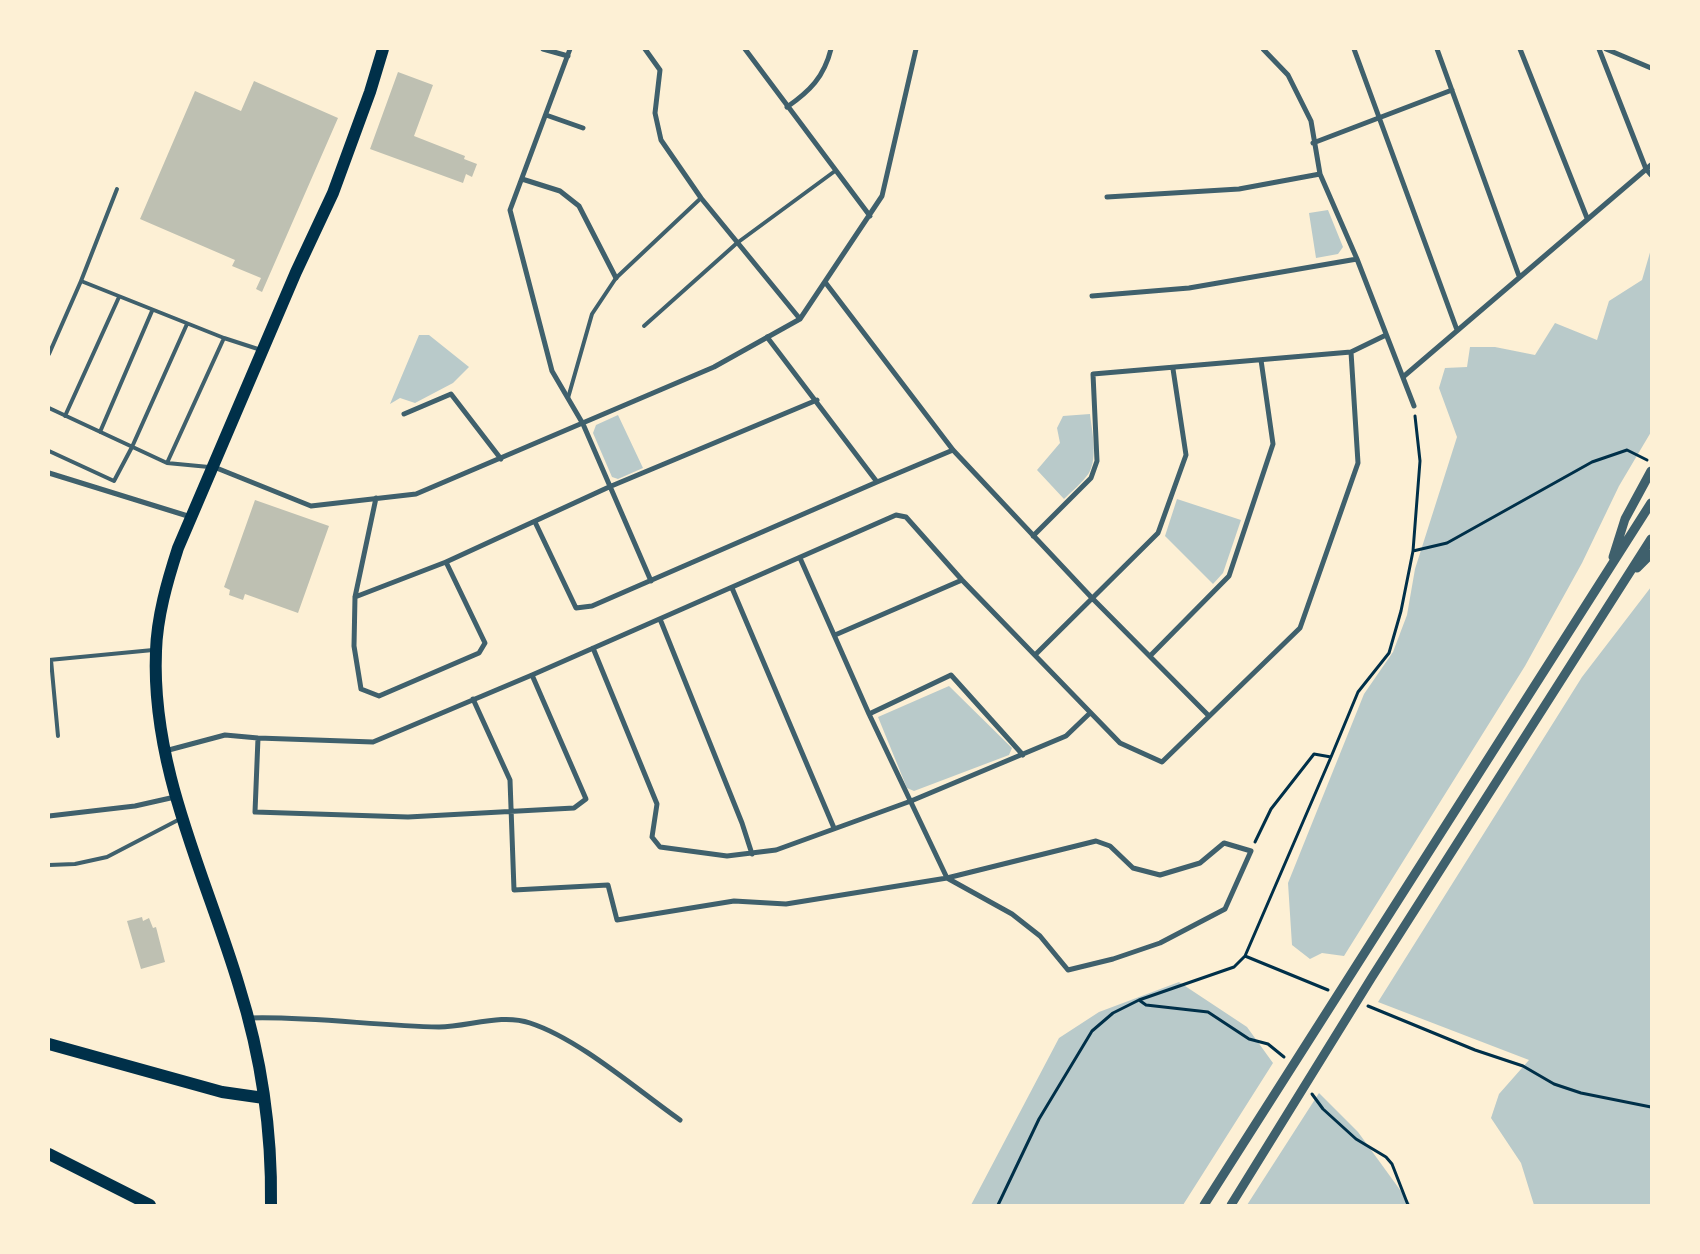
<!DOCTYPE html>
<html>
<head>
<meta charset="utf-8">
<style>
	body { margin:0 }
	#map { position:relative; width:1700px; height:1254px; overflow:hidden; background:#fdf0d5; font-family:"Exo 2",sans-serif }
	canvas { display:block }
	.frame { position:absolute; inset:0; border:50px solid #fdf0d5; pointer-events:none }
</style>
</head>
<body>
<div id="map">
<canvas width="1700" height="1254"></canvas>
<div class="frame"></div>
</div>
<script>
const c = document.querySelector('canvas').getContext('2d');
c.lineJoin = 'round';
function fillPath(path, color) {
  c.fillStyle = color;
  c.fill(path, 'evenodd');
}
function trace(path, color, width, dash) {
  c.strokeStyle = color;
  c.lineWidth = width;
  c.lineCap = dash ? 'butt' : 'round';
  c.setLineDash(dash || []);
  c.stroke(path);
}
const green = new Path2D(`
	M1328,210L1343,247L1338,254L1316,258L1309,213Z
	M1651,249V432L1619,486L1582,563L1525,666L1344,956L1322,953L1310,959L1292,945L1288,883L1364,694L1393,652L1407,615L1415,569L1457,437L1439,388L1445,368L1467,367L1470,347H1495L1535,355L1555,323L1597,340L1609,301L1642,280Z
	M419,335H429L469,367L453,383L415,403L400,398L390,404Z
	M1090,414C1092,432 1098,457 1089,473C1083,482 1072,491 1064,499L1037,470L1060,443L1057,428L1063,416Z
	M618,415L643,468L618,479L612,477L593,433L596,425Z
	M1177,499L1241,520L1223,573L1213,584L1165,536Z
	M1651,587V1205H1534L1521,1163L1491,1118L1499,1094L1529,1060L1378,1002L1582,677Z
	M949,686L1012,748L1009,755L914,791L907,788L878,717Z
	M1179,982L1247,1027L1273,1063L1183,1205H971L1059,1038L1099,1012Z
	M1319,1093L1358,1132L1411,1205H1247Z`);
const building = new Path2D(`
	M398,72L433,85L414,136L465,156L464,159L477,164L472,177L466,174L463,183L370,149Z
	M254,81L338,118L262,292L256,289L261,278L232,266L235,260L140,219L195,91L241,111Z
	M255,500L329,526L298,613L245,594L243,600L229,595L230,590L224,587Z
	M142,917L143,921L149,918L153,928L156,927L165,962L141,969L127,921Z`);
const path = new Path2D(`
	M1413,551L1447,543L1592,462L1627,450L1647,460
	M1255,842L1271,809L1314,754L1331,757L1358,692L1389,653L1401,611L1413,551L1420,461L1415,416
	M1245,956L1328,990
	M1139,1000L1146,1005L1208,1012L1249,1039L1268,1044L1284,1057
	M1368,1006L1475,1050L1523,1066L1554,1084L1581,1093L1651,1107
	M1312,1094L1323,1109L1356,1139L1386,1157L1392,1164L1408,1205
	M998,1205L1039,1119L1092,1031L1113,1013L1139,1000L1234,967L1245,956L1331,757`);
const service = new Path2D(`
	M81,281L117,189
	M644,326L737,243L835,171
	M49,354L81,281L224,338L261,350
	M568,398L592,314L616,278L701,198
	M49,408L167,463L209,467
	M65,416L119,297
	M100,432L152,311
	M49,451L114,481L132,447L187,324
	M167,463L224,338
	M49,660L153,650
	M51,660L58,736
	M49,865L75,864L107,857L180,819`);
const minor = new Path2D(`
	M543,49L568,56
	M570,49L510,210L552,371L583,424L651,581
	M645,49L660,70L655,113L661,140L701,198L800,319
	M745,49L870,216
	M1263,49L1288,75L1311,121L1320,174L1357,259L1414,406
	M1354,49L1457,330
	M1437,49L1519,276
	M1520,49L1587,218
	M1599,49L1646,169L1651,175
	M1606,49L1651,68
	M787,107C810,91 824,77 831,49
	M546,115L583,128
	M1313,143L1452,90
	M522,179L560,191L579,206L616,278
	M1107,197L1239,189L1320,174
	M825,282L953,450L1092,598L1208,715
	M1092,296L1189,288L1357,259
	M1403,377L1651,165
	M404,414L451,394L501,459
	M214,467L311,506L416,494L714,367L800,319L882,196L916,49
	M49,473L191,517
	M877,482L953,450
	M376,498L355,597L354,646L361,689L379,696L479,653L485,643L446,562
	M535,522L576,608L592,606L877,482L767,337
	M1033,536L1091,478L1097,461L1093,374L1351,352L1386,335
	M732,588L834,828
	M355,597L446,562L609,487L817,400
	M660,619L742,823L752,854
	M835,635L962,580
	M593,648L657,804L652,837L660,847L727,856L776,850L911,801L1066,736L1090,713
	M1035,655L1158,533L1186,455L1173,369
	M1150,656L1229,576L1273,444L1261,360
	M473,699L510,780L514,890L608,885L617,920L734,901L786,904L947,878L1096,841L1110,846L1133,868L1160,875L1200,863L1224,843L1251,851L1225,909L1160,943L1113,959L1068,970L1040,936L1012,914L947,878L869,714L800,558
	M869,714L951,675L1023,755
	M258,738L255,812L408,817L574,808L586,799L532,675
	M165,751L225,735L258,738L373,742L532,675L896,515L906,517L962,580L1120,743L1162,762L1300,628L1358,463L1351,352
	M49,816L135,806L175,797
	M249,1018C312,1016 375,1026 439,1027C468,1027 501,1013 530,1023C579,1039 636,1089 680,1120`);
const tertiary = new Path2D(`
	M1613,557L1625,519L1651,471
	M1637,568L1651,554
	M1204,1205L1651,503
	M1231,1205L1372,977L1651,539`);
const primary = new Path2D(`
	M49,1044L222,1092L264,1098
	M49,1154L150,1205
	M271,1205C272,1132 261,1056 239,986C206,876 151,769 156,651C157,617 167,582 178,548L296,272L333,193L370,92L383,49`);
fillPath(green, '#b9caca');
fillPath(building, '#bec0b2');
trace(path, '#003049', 3);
trace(service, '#3f606c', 4);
trace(minor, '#3f606c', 5);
trace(tertiary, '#3f606c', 9);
trace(primary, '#003049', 12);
</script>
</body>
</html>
